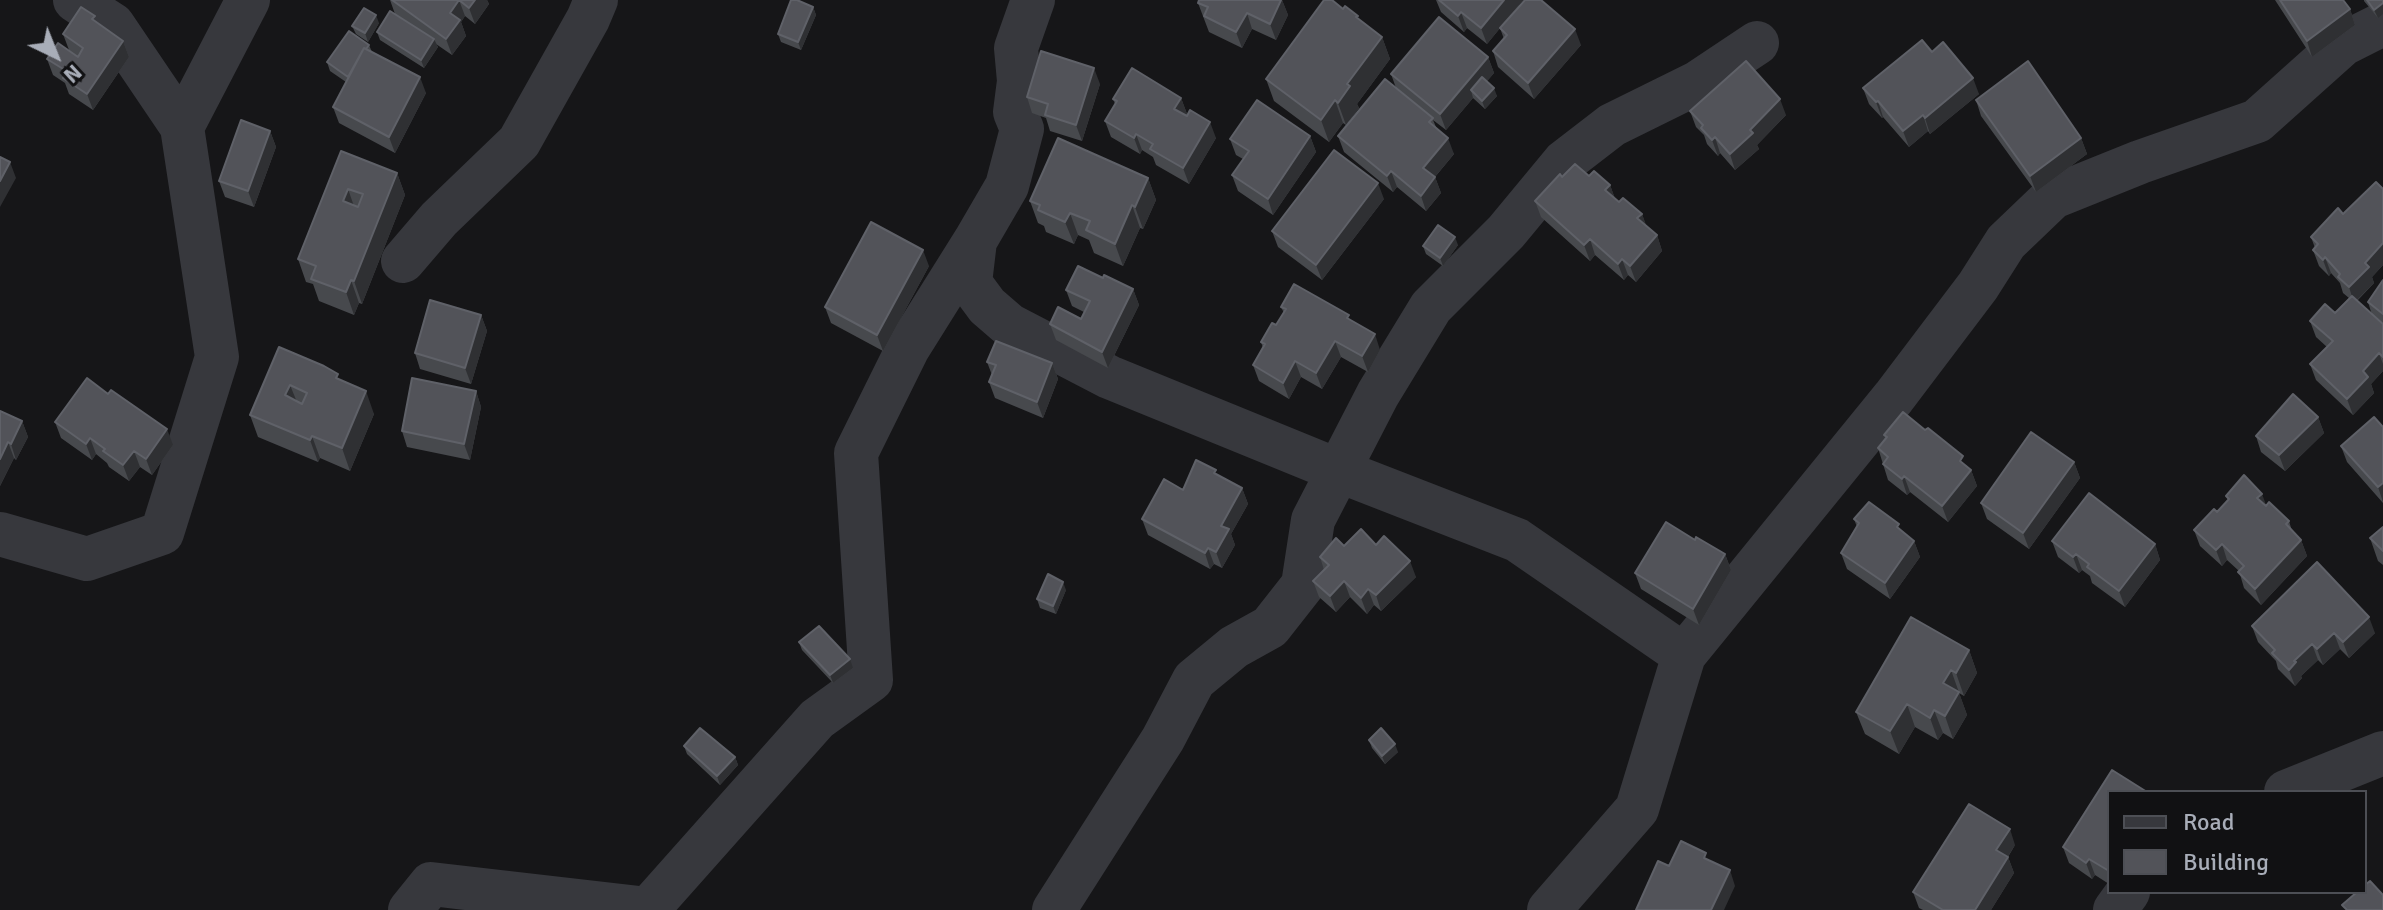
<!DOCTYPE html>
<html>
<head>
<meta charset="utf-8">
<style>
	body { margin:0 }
	#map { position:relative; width:2383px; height:910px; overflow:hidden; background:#161618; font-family:Signika,sans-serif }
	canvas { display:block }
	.legend { position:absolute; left:2107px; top:790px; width:260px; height:104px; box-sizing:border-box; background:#111113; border:2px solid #4d4f55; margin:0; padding:10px 14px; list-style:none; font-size:24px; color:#a8adb8 }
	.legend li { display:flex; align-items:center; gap:16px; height:40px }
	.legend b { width:40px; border:2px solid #4d4f55 }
	.north { position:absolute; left:16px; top:16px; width:80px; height:80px; -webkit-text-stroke:6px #111113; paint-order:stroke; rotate:137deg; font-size:22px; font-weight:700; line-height:32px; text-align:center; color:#a8adb8 }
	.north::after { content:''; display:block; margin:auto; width:28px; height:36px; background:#a8adb8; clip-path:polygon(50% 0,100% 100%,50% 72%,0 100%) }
</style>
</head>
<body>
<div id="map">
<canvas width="2383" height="910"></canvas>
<ul class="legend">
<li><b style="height:10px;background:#37383d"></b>Road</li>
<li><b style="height:22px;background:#525359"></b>Building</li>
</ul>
<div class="north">N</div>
</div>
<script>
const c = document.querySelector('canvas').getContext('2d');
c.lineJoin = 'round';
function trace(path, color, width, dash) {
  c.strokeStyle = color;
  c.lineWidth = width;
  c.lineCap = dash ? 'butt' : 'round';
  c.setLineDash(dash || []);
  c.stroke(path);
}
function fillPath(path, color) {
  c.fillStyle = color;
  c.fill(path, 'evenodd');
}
const minor = new Path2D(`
	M182,127L248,0
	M975,241L970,283L987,306L1009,325L1109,377L1337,470L1517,540L1684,655
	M403,261L439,219L519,142L588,19L596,0
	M0,534L87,559L162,533L217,357L182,127L113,25L75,0
	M2286,792L2383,753
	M410,910L431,884L648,909L817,719L871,680L856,453L908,348L975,241L1007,186L1022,129L1015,112L1019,81L1016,48L1033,0
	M1054,910L1163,739L1194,680L1234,647L1270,627L1303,585L1313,520L1378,394L1431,307L1506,232L1564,162L1612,125L1697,83L1757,43
	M1549,910L1637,809L1684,655L1894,397L1978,286L2006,242L2053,197L2140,162L2257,121L2343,44L2383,24
	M2115,910L2128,892`);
const wall = new Path2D(`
	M390,0H487L489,4L475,24L465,16L461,22L466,36L452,55L436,44L438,47L424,68L380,40L377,32L395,14Z
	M1199,0H1282L1288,15L1276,40L1252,29L1242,48L1209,32L1198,3Z
	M1436,0H1523L1487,44L1467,28L1464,32L1441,12Z
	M2275,0H2343L2350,9L2355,25L2312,57Z
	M2364,0H2383L2378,18L2364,1Z
	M813,7L816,15L801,50L781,42L778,34Z
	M1360,20L1382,37L1390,59L1357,104L1359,108L1346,125L1343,123L1329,142L1274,101L1266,79Z
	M97,23L123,41L129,57L93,110L69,94L65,83L53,75L47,59L69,50L63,34Z
	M379,23L368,42L356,34L352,26Z
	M1500,28L1581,45L1534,99L1498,67L1493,51L1504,39Z
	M369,45L372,52L426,93L395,153L339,123L333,107L346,82L330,71L327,62Z
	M1932,52L1979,94L1930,134L1928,131L1909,147L1883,117L1882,118L1869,104L1863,88Z
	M1488,57L1494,73L1487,81L1497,96L1485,109L1473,98L1446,130L1433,120L1436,127L1454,154L1435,177L1441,193L1426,211L1397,187L1393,192L1344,152L1338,136L1396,88L1391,74Z
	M1100,84L1082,141L1050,131L1046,118L1032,113L1027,97Z
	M1181,98L1187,114L1186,115L1216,138L1189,184L1156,165L1153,157L1142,150L1140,154L1111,137L1105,121L1115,104L1113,99Z
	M1976,100L2081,138L2087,154L2036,192L1981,116Z
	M1690,111L1786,115L1757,145L1759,149L1735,170L1720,153L1718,156L1707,144L1704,135L1696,127Z
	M270,131L276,147L254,207L225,197L219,181Z
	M1310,136L1316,152L1273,215L1238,191L1232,175L1243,159L1236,155L1230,139Z
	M341,151L397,173L405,195L362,304L359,303L354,315L319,301L313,284L306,282L298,259Z
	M1589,176L1610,185L1615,199L1619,202L1642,214L1646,226L1657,235L1662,251L1636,282L1628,275L1624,280L1595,255L1590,261L1541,217L1535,201L1562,177Z
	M1148,178L1156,200L1143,229L1140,228L1123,266L1094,253L1089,240L1078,235L1074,244L1046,232L1044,226L1038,223L1030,201Z
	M2383,189V265L2372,277L2374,283L2357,301L2372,315L2368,302L2383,280V371L2371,384L2374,393L2353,415L2316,380L2310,364L2327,347L2316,337L2310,321L2335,313L2349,298L2343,293L2340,283L2331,273L2329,276L2319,266L2313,250L2315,248L2311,237L2343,214Z
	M1384,199L1322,280L1278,247L1272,231Z
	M1458,245L1443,266L1426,254L1423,246Z
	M929,266L883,351L831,323L825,307Z
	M1103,278L1133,289L1139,305L1108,368L1056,340L1050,324L1081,319L1084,312L1072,306L1066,290Z
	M1281,307L1351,320L1380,350L1368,372L1341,357L1322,389L1301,377L1289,399L1259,381L1253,365L1263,348L1261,342L1276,325L1284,313Z
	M481,315L487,331L471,384L420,369L415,353Z
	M279,347L340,380L374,414L350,471L320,458L318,462L258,437L250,415Z
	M987,362L1052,363L1058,379L1043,418L995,398L989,382L992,375Z
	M476,391L481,407L470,460L407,447L402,431Z
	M0,411L22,421L28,437L16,460L14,458L0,486Z
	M2318,417L2324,433L2285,471L2261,452L2256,436Z
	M55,422L173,445L152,475L140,467L129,481L109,467L107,463L96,454L92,460L61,438Z
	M2383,427V503L2347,462L2341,446Z
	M1884,435L1967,466L1971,470L1977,486L1948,522L1910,492L1907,495L1888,480L1878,448L1885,438Z
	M2074,462L2080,478L2029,549L1987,519L1981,503Z
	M1217,475L1242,488L1248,504L1231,534L1235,545L1222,568L1214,564L1210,569L1148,535L1142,519L1183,490Z
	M2226,496L2266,506L2289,521L2292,531L2301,540L2307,556L2261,605L2244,588L2239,571L2227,560L2222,566L2200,546L2194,530L2217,512L2228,501Z
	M1854,519L1902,531L1914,541L1920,557L1890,599L1847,569L1841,553L1857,527Z
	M2383,527V565L2378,561L2370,538Z
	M1695,540L1725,554L1731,570L1699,625L1641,589L1635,573Z
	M2052,541L2155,544L2160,560L2125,607L2092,583L2090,576L2082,570L2079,573L2058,557Z
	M1376,545L1416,577L1381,611L1374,605L1367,614L1350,597L1336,612L1319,597L1313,581L1324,570L1320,557L1344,546Z
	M1066,590L1056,614L1040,608L1037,599Z
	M2252,626L2375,633L2349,658L2340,649L2323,665L2318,660L2301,676L2302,678L2295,686L2278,669L2276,661L2258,642Z
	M799,642L853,668L833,683L802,650Z
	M1969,650L1977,673L1964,696L1959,693L1967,715L1953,739L1943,733L1938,740L1915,727L1899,754L1865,734L1856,712Z
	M1369,740L1398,752L1385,764L1372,748Z
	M684,746L735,757L738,765L720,785L687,754Z
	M2109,792V884L2095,875L2092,879L2069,863L2063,847Z
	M2015,845L2008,857L2014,873L1991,910H1923L1919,908L1913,892Z`);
const shadedWall = new Path2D(`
	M459,0L465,16L461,22L466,36L452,55L446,39L450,13Z
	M475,0H487L489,4L475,24L469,8Z
	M1281,0H1282L1288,15L1276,40L1270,24Z
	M1504,0H1523L1487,44L1481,28Z
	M2383,3V14L2378,18L2374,10Z
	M813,7L816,15L801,50L798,42Z
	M2350,9L2355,25L2312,57L2307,41Z
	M1461,12L1467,28L1464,32L1458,16Z
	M1247,13L1252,29L1242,48L1236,32Z
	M376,15L379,23L368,42L365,33Z
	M1575,29L1581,45L1534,99L1528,83Z
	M1382,37L1390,59L1357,104L1359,108L1346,125L1338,103L1347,84Z
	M434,39L438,47L424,68L421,60Z
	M123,41L129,57L93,110L87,94Z
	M1488,57L1494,73L1476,95L1471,90L1473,98L1446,130L1440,114Z
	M1094,68L1100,84L1082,141L1076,125Z
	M420,77L426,93L395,153L389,137Z
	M1973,78L1979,94L1930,134L1925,118Z
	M1494,88L1497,96L1485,109L1482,101Z
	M1181,98L1187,114L1180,125L1174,109Z
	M1780,99L1786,115L1757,145L1759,149L1735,170L1730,154L1750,130Z
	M1335,100L1343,123L1329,142L1321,120Z
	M1878,101L1883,117L1882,118L1876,102Z
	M1923,115L1928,131L1909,147L1903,131Z
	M1210,122L1216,138L1189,184L1183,168Z
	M270,131L276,147L254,207L248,191Z
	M1136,134L1142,150L1140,154L1134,138Z
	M1310,136L1316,152L1273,215L1268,199Z
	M1715,137L1720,153L1718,156L1712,140Z
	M1448,138L1454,154L1429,184L1423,168Z
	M2081,138L2087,154L2036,192L2030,176Z
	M10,162L16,178L0,207V181Z
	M1391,171L1397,187L1393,192L1387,176Z
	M397,173L405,195L362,304L354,281Z
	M1435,177L1441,193L1426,211L1421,196Z
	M1148,178L1156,200L1143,229L1135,207Z
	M1378,183L1384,199L1322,280L1316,265Z
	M1610,185L1616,201L1605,190Z
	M348,189L356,212L343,201Z
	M1132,205L1140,228L1123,266L1115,244Z
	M1070,213L1078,235L1074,244L1065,222Z
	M1642,214L1648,230L1637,218Z
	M1657,235L1662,251L1636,282L1630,266Z
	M1455,237L1458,245L1443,266L1440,258Z
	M1590,239L1595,255L1590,261L1584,245Z
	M2383,243V265L2372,277L2374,283L2354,303L2349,287L2365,263Z
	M923,250L929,266L883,351L877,335Z
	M2325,257L2331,273L2329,276L2323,260Z
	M1622,259L1628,275L1624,280L1618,264Z
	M351,280L359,303L354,315L346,292Z
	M1133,289L1139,305L1108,368L1102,352Z
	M481,315L487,331L471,384L465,368Z
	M1375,334L1380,350L1368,372L1362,356Z
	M1335,341L1341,357L1322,389L1316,373Z
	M2379,353L2383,364V371L2371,384L2374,393L2353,415L2347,399L2363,371Z
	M1295,361L1301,377L1289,399L1283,383Z
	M1052,363L1058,379L1043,418L1037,402Z
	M290,385L299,407L285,395Z
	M366,391L374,414L350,471L342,448Z
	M476,391L481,407L470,460L464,444Z
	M2318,417L2324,433L2285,471L2279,455Z
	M22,421L28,437L16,460L11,444Z
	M167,429L173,445L152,475L146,459Z
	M312,436L320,458L318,462L310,440Z
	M90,438L96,454L92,460L86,444Z
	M8,442L14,458L0,486V459Z
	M134,451L140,467L129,481L123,465Z
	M2074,462L2080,478L2029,549L2023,533Z
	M1971,470L1977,486L1948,522L1942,506Z
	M1904,476L1910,492L1907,495L1902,479Z
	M2383,483V502L2378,487Z
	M1242,488L1248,504L1231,534L1235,545L1222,568L1216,552L1221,526Z
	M2262,494L2268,510L2257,498Z
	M2301,540L2307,556L2261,605L2255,589Z
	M1914,541L1920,557L1890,599L1885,583Z
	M2155,544L2160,560L2125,607L2119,591Z
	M2222,544L2227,560L2222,566L2216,550Z
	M1208,548L1214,564L1210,569L1205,553Z
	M1725,554L1731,570L1699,625L1693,609Z
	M2076,554L2082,570L2079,573L2073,557Z
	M1410,561L1416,577L1381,611L1376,595Z
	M1344,581L1350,597L1336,612L1330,596Z
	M1063,582L1066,590L1056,614L1053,606Z
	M1368,589L1374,605L1367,614L1361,598Z
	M2369,617L2375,633L2349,658L2343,642Z
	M2334,633L2340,649L2323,665L2317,649Z
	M2312,644L2318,660L2301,676L2302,678L2295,686L2289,670L2294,661Z
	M1969,650L1977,673L1964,696L1956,673Z
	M850,659L853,668L833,683L830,675Z
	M1951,670L1967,715L1953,739L1945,716L1943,683Z
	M1907,704L1915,727L1899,754L1890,731Z
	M1934,710L1943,733L1938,740L1930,718Z
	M1395,744L1398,752L1385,764L1382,756Z
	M735,757L738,765L720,785L717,776Z
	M2010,829L2015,845L2002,866L1996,850Z
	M2008,857L2014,873L1991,910H1975Z
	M2089,859L2095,875L2092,879L2086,863Z
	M1730,870L1735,886L1724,910H1711Z`);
const building = new Path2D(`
	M392,0H459L450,13L460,20L446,39Z
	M459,0H475L469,8Z
	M791,0H797L813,7L798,42L778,34Z
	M1199,0H1281L1270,24L1247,13L1236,32L1204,16L1208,7L1198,3Z
	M1324,0H1332L1343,9L1345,6L1358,16L1356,17L1382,37L1347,84L1350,86L1338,103L1335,100L1321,120L1266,79Z
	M1439,0H1504L1481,28L1461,12L1458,16Z
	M1525,0H1541L1575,29L1528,83L1493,51L1507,35L1500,28Z
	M2280,0H2343L2350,9L2307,41Z
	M2367,0H2383V3L2374,10Z
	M81,7L95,16L92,19L123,41L87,94L63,78L68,72L47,59L58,43L78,57L83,48L63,34Z
	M364,8L376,15L365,33L352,26Z
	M390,11L434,39L421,60L377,32Z
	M1439,17L1488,57L1440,114L1391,74Z
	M349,31L369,45L366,49L364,48L348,77L327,62Z
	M1922,40L1932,52L1943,42L1973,78L1925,118L1923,115L1903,131L1878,101L1876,102L1863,88Z
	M364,48L420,77L389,137L333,107Z
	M1041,51L1094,68L1076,125L1045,115L1048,104L1027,97Z
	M1746,61L1780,99L1750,130L1753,133L1730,154L1715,137L1712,140L1701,128L1703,125L1690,111Z
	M2028,61L2081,138L2030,176L1976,100Z
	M1132,68L1181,98L1174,109L1187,116L1190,110L1210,122L1183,168L1150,149L1153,144L1136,134L1134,138L1105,121L1117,101L1113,99Z
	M1482,77L1494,88L1482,101L1471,90Z
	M1385,79L1433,118L1429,122L1448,138L1423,168L1435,177L1421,196L1391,171L1387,176L1338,136Z
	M1257,100L1310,136L1268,199L1232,175L1249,151L1230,139Z
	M241,120L270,131L248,191L219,181Z
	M1058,138L1148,178L1135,207L1132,205L1115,244L1086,230L1090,221L1070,213L1065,222L1038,210L1040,205L1030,201Z
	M1334,150L1378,183L1316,265L1272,231Z
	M341,151L397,173L354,281L351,280L346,292L311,279L316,266L298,259ZM348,189L363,194L358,207L343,201Z
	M0,157L10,162L0,181Z
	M1575,164L1589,176L1594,171L1610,185L1605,190L1619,202L1623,198L1642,214L1637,218L1657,235L1630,266L1622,259L1618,264L1590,239L1584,245L1535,201L1560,174L1562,177Z
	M2376,182L2383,189V243L2365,263L2369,267L2349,287L2338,277L2340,274L2325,257L2323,260L2313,250L2318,244L2311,237L2338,208L2343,214Z
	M871,222L923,250L877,335L825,307Z
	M1438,225L1455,237L1440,258L1423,246Z
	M1078,266L1103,278L1104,275L1133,289L1102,352L1050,324L1058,307L1081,319L1090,301L1066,290Z
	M2383,280V314L2368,302Z
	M1294,284L1349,315L1347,318L1375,334L1362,356L1335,341L1316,373L1295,361L1283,383L1253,365L1265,344L1261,342L1272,323L1276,325L1286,309L1281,307Z
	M2352,296L2383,324V357L2379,353L2363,371L2368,377L2347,399L2310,364L2333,341L2310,321L2325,304L2335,313Z
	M430,300L481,315L465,368L415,353Z
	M996,341L1052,363L1037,402L989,382L996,365L987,362Z
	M279,347L324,366L338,374L336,378L366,391L342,448L312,436L310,440L250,415ZM290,385L307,393L302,404L285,395Z
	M87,378L108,394L111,390L167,429L146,459L134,451L123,465L103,451L105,449L90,438L86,444L55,422Z
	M412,378L476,391L464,444L402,431Z
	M2293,394L2318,417L2279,455L2256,436Z
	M0,411L22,421L11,444L8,442L0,459Z
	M1903,412L1925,430L1928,428L1963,456L1960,461L1971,470L1942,506L1904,476L1902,479L1883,464L1888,457L1878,448L1887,437L1884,435Z
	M2374,417L2383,427V483L2378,487L2341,446Z
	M2031,432L2074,462L2023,533L1981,503Z
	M1196,460L1216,470L1214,473L1242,488L1221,526L1229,529L1216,552L1208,548L1205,553L1142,519L1164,479L1183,490Z
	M2244,475L2262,494L2257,498L2266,506L2269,502L2289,521L2286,524L2301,540L2255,589L2238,572L2244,566L2222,544L2216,550L2194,530L2214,509L2217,512L2229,499L2226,496Z
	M2089,493L2155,544L2119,591L2087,567L2089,564L2076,554L2073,557L2052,541Z
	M1869,502L1899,524L1897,527L1914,541L1885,583L1841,553L1859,523L1854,519Z
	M1666,522L1695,540L1696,537L1725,554L1693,609L1635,573Z
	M2383,527V551L2370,538Z
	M1361,529L1376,545L1384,536L1410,561L1376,595L1368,589L1361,598L1344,581L1330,596L1313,581L1329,565L1320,557L1336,538L1344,546Z
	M2317,562L2369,617L2343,642L2334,633L2317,649L2312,644L2294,661L2296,662L2289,670L2272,653L2275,650L2252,626Z
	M1048,574L1063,582L1053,606L1037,599Z
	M1911,617L1969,650L1956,673L1951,670L1943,683L1959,692L1945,716L1934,710L1930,718L1907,704L1890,731L1856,712Z
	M819,626L850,659L830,675L799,642Z
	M700,728L735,757L717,776L684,746Z
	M1381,728L1395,744L1382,756L1369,740Z
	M2112,770L2147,792H2109V871L2089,859L2086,863L2063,847Z
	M1969,804L2010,829L1996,850L2008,857L1975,910H1943L1913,892Z
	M1681,841L1706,853L1704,858L1730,870L1711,910H1636L1658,861L1669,866Z
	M2370,881L2383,895V910H2347L2342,905L2357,892H2365V885Z`);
trace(minor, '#37383d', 44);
fillPath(wall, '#47494d');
fillPath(shadedWall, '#2f3033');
fillPath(building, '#525359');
trace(building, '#5f6168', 2);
</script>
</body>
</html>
